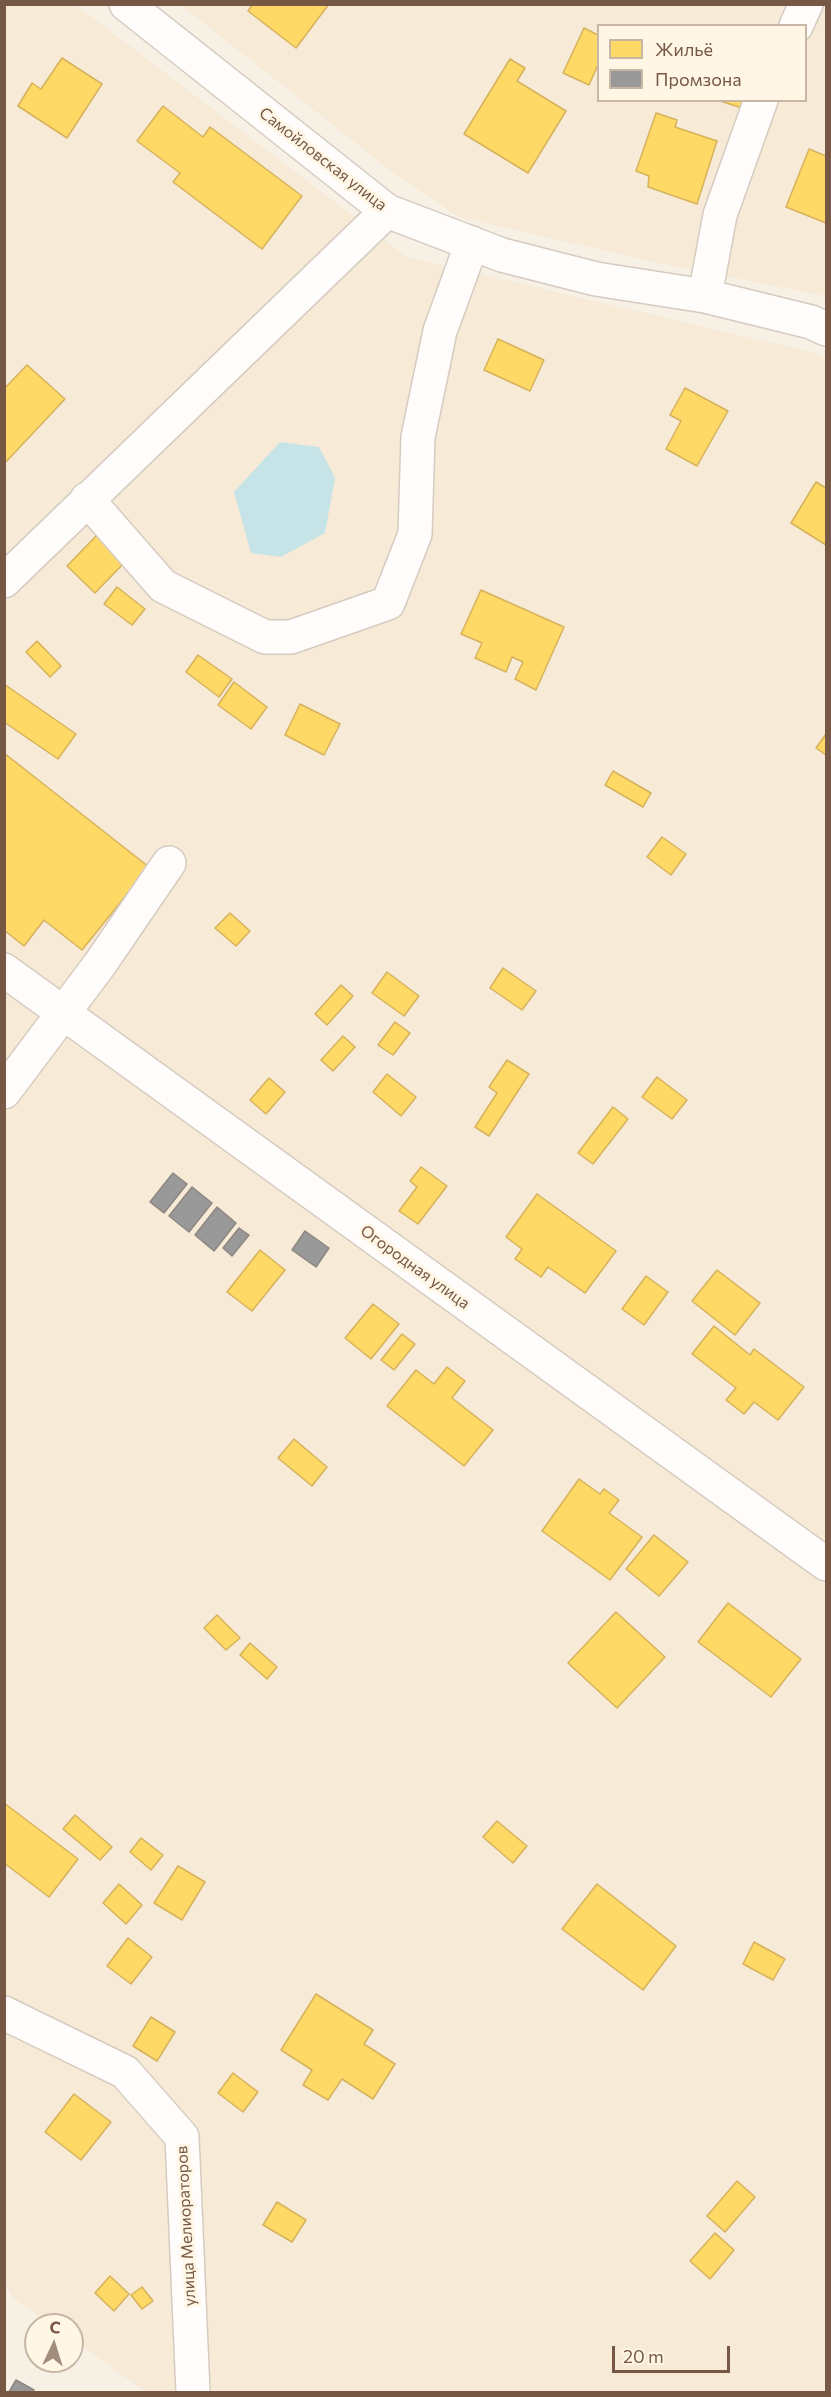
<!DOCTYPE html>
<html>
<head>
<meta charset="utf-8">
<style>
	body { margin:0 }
	#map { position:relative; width:831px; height:2397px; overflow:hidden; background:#f6f0e5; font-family:Commissioner,sans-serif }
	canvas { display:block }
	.frame { position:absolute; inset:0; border:6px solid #765844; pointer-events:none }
	.legend { position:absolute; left:597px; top:24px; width:210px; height:78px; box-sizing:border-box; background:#fff6e6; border:2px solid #c8b7a5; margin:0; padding:8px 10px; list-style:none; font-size:18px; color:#765844 }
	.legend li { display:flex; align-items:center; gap:12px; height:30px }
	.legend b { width:30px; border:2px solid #c8b7a5 }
	.north { position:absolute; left:24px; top:2313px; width:60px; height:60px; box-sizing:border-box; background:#fff6e6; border:2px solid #c8b7a5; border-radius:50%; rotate:4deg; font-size:16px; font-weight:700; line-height:24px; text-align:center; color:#765844 }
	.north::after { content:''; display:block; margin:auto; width:21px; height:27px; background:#a38d7c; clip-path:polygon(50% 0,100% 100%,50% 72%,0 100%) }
	.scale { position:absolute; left:612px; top:2346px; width:118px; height:27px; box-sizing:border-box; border:3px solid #765844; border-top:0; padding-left:8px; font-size:18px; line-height:21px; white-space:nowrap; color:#765844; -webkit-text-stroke:4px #fff6e6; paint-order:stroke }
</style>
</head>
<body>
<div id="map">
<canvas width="831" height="2397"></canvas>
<div class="frame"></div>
<ul class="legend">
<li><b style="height:16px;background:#ffd966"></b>Жильё</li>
<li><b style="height:16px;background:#999"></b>Промзона</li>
</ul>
<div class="north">С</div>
<div class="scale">20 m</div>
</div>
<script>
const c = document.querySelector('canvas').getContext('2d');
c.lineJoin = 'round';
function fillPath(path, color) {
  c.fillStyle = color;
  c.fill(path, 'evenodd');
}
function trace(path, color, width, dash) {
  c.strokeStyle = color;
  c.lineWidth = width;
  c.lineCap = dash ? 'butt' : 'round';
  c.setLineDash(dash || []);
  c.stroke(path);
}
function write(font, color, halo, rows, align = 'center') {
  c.font = font + ' Commissioner,sans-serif';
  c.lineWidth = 6;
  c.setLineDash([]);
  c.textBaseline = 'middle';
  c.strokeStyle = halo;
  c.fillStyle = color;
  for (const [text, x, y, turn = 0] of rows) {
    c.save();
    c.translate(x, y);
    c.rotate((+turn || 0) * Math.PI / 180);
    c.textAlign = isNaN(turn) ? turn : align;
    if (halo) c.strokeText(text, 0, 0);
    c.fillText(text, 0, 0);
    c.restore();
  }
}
const residential = new Path2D(`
	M4,5H76L407,257L815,353L826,359V2392H146L72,2339V2325H51L13,2298L5,2283Z
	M181,5H826V296L663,264L459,217L396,175ZM598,26H806V100H598Z`);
const water = new Path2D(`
	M280,442L319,447L335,478L325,533L281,557L251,553L234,492Z`);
const homes = new Path2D(`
	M253,4H329L296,48L248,11Z
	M584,28L598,35V65L589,85L563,73Z
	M62,58L102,84L67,138L18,106L32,83L41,89Z
	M510,59L525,68L517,81L566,111L528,173L464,134Z
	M717,100H751L748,110Z
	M163,106L203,137L210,127L302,196L262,249L173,182L180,173L137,141Z
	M656,113L677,120L675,127L717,141L697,204L648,187L649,176L636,171Z
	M809,149L826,156V223L786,207Z
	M498,339L544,360L530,391L484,370Z
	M27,365L65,399L4,464V389Z
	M685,388L728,411L697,466L666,449L681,421L670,415Z
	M816,482L826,488V545L791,523Z
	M97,535L125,562L95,593L67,566Z
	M117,587L145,609L132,625L104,604Z
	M481,590L564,627L536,690L515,679L523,662L512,657L506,672L475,658L482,643L461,634Z
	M37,641L61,666L50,677L26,652Z
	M198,655L232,679L219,697L186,672Z
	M234,682L267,707L251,729L218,705Z
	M4,684L76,734L58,759L4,722Z
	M300,704L340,724L324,755L285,735Z
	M826,734V755L816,748Z
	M4,753L149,867L82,950L44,920L24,946L4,930Z
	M613,771L651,793L643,807L605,785Z
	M662,837L686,854L671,875L647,857Z
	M230,913L250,931L236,946L215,928Z
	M503,968L536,991L522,1010L490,988Z
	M387,972L419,996L404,1016L372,993Z
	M341,985L353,996L327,1025L315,1014Z
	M395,1022L410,1033L393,1055L378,1045Z
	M343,1036L355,1047L333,1071L321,1060Z
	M507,1060L529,1074L489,1136L475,1127L497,1093L489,1087Z
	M387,1074L416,1097L401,1116L373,1092Z
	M657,1077L687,1100L672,1119L642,1097Z
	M269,1078L285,1092L266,1114L250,1100Z
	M613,1107L628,1119L593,1164L578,1153Z
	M421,1167L447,1186L418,1224L399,1211L417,1187L410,1181Z
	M537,1194L616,1251L585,1293L548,1267L541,1277L515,1259L522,1249L506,1237Z
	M260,1250L285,1270L252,1311L227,1292Z
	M717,1270L760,1303L735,1335L692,1301Z
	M646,1276L668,1292L644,1325L622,1309Z
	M373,1304L399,1324L371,1359L345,1338Z
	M714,1326L750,1355L754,1349L804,1387L778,1420L754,1402L744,1414L726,1400L736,1388L692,1354Z
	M402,1334L415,1344L394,1370L381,1360Z
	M447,1367L465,1381L452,1398L493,1430L464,1466L387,1406L416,1370L434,1384Z
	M294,1439L327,1467L312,1486L278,1458Z
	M579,1479L600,1494L604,1489L619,1500L609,1513L642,1537L610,1580L542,1531Z
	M654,1535L688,1562L659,1596L626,1569Z
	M728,1603L801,1659L771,1697L698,1642Z
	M616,1612L665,1657L617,1708L568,1663Z
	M217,1615L240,1638L226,1650L204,1628Z
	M250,1643L277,1667L267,1679L240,1655Z
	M4,1803L78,1859L49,1897L4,1863Z
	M75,1815L112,1847L100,1860L63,1829Z
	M497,1821L527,1846L513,1863L483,1837Z
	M141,1838L163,1855L151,1870L130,1852Z
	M178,1866L205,1882L182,1920L154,1903Z
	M119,1884L142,1905L126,1924L103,1903Z
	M597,1884L676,1946L643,1990L562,1929Z
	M128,1938L152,1957L131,1984L107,1966Z
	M754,1942L785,1959L773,1980L743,1964Z
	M316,1994L373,2030L364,2044L395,2064L373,2099L342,2079L328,2100L303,2085L312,2070L281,2050Z
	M151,2017L175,2032L157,2061L133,2046Z
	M233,2073L258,2092L243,2112L218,2093Z
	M74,2094L111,2122L81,2160L45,2132Z
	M737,2181L755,2197L725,2232L707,2216Z
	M277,2202L306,2220L292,2242L263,2225Z
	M715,2233L734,2250L710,2279L690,2261Z
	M110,2276L129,2294L114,2311L95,2293Z
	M142,2287L153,2301L142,2309L131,2295Z`);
const industry = new Path2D(`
	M173,1173L187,1184L164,1213L150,1202Z
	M192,1187L212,1203L189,1232L169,1216Z
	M217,1207L236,1223L214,1251L195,1235Z
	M239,1228L249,1235L232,1256L223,1248Z
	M305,1231L329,1248L316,1267L292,1250Z
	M16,2380L34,2390L33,2392H9Z`);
const minor = new Path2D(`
	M126,4L387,211L502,255L596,279L705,296L811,322L826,329
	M796,26L806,4
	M705,296L720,215L761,100
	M87,499L163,586L265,637H291L388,603L415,534L418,437L440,331L472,243
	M4,581L387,211
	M4,970L826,1564
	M4,1092L100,964L169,863
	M4,2013L125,2072L182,2137L193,2392`);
const streetNames = [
	["Самойловская улица",323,159,38],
	["Огородная улица",415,1267,36],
	["улица Мелиораторов",186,2226,-93]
];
fillPath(residential, '#f7ead7');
fillPath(water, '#c6e4e8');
fillPath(homes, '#ffd966');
trace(homes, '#d6b25c', 1.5);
fillPath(industry, '#999');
trace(industry, '#8e8680', 1.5);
trace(minor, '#d6cbc0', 36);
trace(minor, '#fefdfb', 33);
write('16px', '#765844', '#fff6e6', streetNames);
</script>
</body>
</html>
